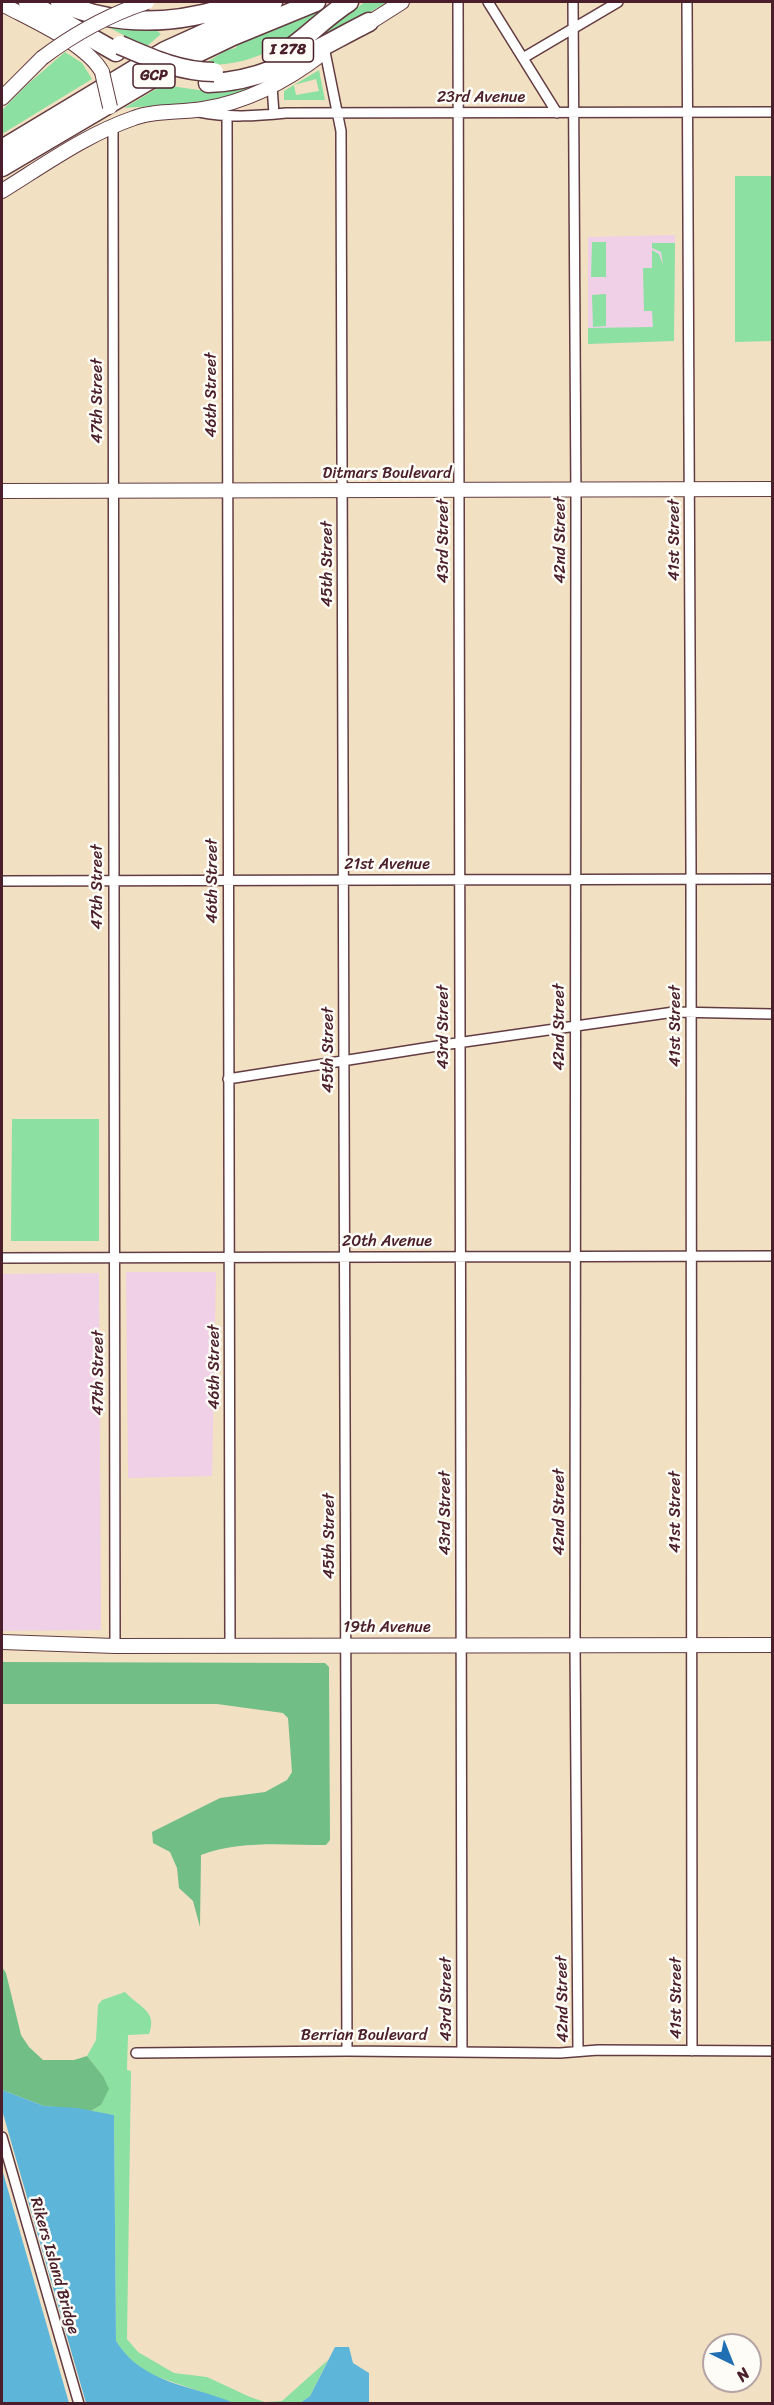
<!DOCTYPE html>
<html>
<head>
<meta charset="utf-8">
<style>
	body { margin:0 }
	#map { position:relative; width:774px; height:2405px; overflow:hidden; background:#f2e0c2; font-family:Sriracha,sans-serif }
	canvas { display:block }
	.frame { position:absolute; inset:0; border:3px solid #4a1f2b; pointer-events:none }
	.north { position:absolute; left:702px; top:2333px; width:60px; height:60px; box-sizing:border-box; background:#fdfcf7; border:2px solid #b5a4a5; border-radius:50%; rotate:137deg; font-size:16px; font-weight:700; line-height:24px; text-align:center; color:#4a1f2b }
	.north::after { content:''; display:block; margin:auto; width:21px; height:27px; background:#1f6fb2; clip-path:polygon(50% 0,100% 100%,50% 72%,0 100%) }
</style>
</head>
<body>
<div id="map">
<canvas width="774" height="2405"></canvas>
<div class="frame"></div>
<div class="north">N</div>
</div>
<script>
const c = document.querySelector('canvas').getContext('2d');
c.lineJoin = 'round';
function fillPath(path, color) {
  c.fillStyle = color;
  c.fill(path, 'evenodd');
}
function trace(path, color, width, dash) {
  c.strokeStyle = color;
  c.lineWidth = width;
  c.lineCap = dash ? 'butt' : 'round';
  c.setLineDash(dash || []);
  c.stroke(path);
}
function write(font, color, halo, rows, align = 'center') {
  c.font = font + ' Sriracha,sans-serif';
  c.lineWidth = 5;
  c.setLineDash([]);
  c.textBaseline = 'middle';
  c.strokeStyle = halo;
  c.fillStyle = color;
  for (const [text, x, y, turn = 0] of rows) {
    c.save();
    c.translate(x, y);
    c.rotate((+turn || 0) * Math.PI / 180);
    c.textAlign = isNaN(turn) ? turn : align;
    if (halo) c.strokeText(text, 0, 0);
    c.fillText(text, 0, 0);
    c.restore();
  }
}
const built = new Path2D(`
	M675,235L674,341L588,344V237Z
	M126,1272H216L212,1476L128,1478Z
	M99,1273L101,1630L2,1631V1274Z`);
const green = new Path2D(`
	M365,2H387L295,57L303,48Z
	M331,7C285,41 263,66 202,65L227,50L236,48L237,45Z
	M93,19L157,31L161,34L146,47Z
	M65,52L82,63L92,79L2,134V110L28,84Z
	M319,70L325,100H284V91ZM316,79L319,91L296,95L294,85Z
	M257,82L258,86C208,105 176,104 124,108L163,85L206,91Z
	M735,176H772V341L735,342Z
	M592,242H606V277H591Z
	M652,243H675L674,341L588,344V328L653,327L652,311H644L643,268H652V250L659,254L663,265L661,252L652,248Z
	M606,294V326L593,327L592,295Z
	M12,1119H99V1241H11Z
	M125,1992C139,2007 158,2011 149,2034L128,2035L127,2070L131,2071L127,2339L138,2352L174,2373L207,2377L250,2397L265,2402L282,2401L328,2360L310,2396L300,2403H234L149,2374L124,2355L116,2341L114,2115L91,2111L101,2105L103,2076L87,2056L96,2040L98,2005L102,2000Z`);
const forest = new Path2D(`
	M2,1662L325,1663L329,1667L330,1840L326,1845C286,1845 239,1840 201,1855L200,1927L193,1901L179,1888L177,1868L170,1852L153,1843L152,1832L220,1798L265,1792L287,1780L292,1772L288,1718L283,1713L217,1704H2Z
	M2,1967L6,1973L21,2035L29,2047L43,2060H74L87,2056L103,2076L109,2089L101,2105L91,2111L44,2106L2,2090Z`);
const water = new Path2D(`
	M2,2090L44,2106L77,2108L114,2115L116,2341C142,2384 192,2385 234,2403H2Z
	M335,2347H349L353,2363L369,2373V2403H300L310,2396Z`);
const pier = new Path2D(`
	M2,2110L86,2403H69L2,2169Z`);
const street = new Path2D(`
	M458,2L462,2052
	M488,2L557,113
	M573,2L576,502L575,1645L578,2051
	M687,2L691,867L692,2051
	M325,52L341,131L347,2051
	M523,58L618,2
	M272,86L274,114
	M199,112C228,118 257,116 286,113L772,112
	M227,116L230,1645
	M113,127L115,1646
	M2,881L772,879
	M228,1079L450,1044L674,1012L772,1014
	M2,1258L772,1256
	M136,2053L347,2051L560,2053L598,2050L772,2051
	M2,2137L79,2404`);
const secondary = new Path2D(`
	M2,4C31,20 86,43 102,72
	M361,28L402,2
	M2,98L42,58
	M2,191C44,165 87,134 134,118C155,110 180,113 203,109C247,102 287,81 322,54
	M2,491L772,489
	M2,1642L115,1646L772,1645`);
const highway = new Path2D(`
	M28,2L116,52
	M60,2C119,29 183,24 244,2
	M274,59C302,43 322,19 349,2
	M208,83C268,82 317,48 369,22
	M2,149L165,51L273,2
	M2,167L187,58L233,36L316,2`);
const secondaryBridge = new Path2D(`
	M42,58C75,33 108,15 147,2
	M102,72L110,107`);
const highwayBridge = new Path2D(`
	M120,45C150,58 180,72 214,72`);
const shields = [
	[288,50,51],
	[154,76,42]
];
const shieldNames = [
	["I 278",288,50],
	["GCP",154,76]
];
const streetNames = [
	["23rd Avenue",481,98],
	["46th Street",212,395,-90],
	["47th Street",98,401,-90],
	["Ditmars Boulevard",387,474],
	["42nd Street",561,540,-90],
	["41st Street",675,540,-90],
	["43rd Street",444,541,-90],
	["45th Street",328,564,-90],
	["21st Avenue",387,865],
	["46th Street",213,881,-90],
	["47th Street",98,887,-90],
	["41st Street",676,1026,-90],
	["43rd Street",444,1027,-90],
	["42nd Street",560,1027,-90],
	["45th Street",329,1050,-90],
	["20th Avenue",387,1242],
	["46th Street",215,1367,-90],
	["47th Street",99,1373,-90],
	["42nd Street",560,1512,-90],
	["41st Street",676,1512,-90],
	["43rd Street",446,1513,-90],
	["45th Street",330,1536,-90],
	["19th Avenue",387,1628],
	["41st Street",677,1998,-90],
	["43rd Street",447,1999,-90],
	["42nd Street",563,1999,-91],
	["Berrian Boulevard",364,2036],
	["Rikers Island Bridge",54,2266,74]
];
fillPath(built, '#efd0e6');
fillPath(green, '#8ce0a1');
fillPath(forest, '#71be87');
fillPath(water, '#5db5da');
fillPath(pier, '#f2e0c2');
trace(street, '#633c42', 12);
trace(secondary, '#633c42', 16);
trace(highway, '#633c42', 21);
trace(street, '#fff', 9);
trace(secondary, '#fff', 14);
trace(highway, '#fff', 18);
trace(secondaryBridge, '#633c42', 16, []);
trace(highwayBridge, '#633c42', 21, []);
trace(secondaryBridge, '#fff', 14);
trace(highwayBridge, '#fff', 18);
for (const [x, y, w] of shields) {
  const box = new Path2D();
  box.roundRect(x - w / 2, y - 12, w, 24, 4.5);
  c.fillStyle = '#fdfcf7';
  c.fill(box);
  trace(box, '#4a1f2b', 1.5);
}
write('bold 15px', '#4a1f2b', null, shieldNames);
write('16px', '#4a1f2b', '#fdfcf7', streetNames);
</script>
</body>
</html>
